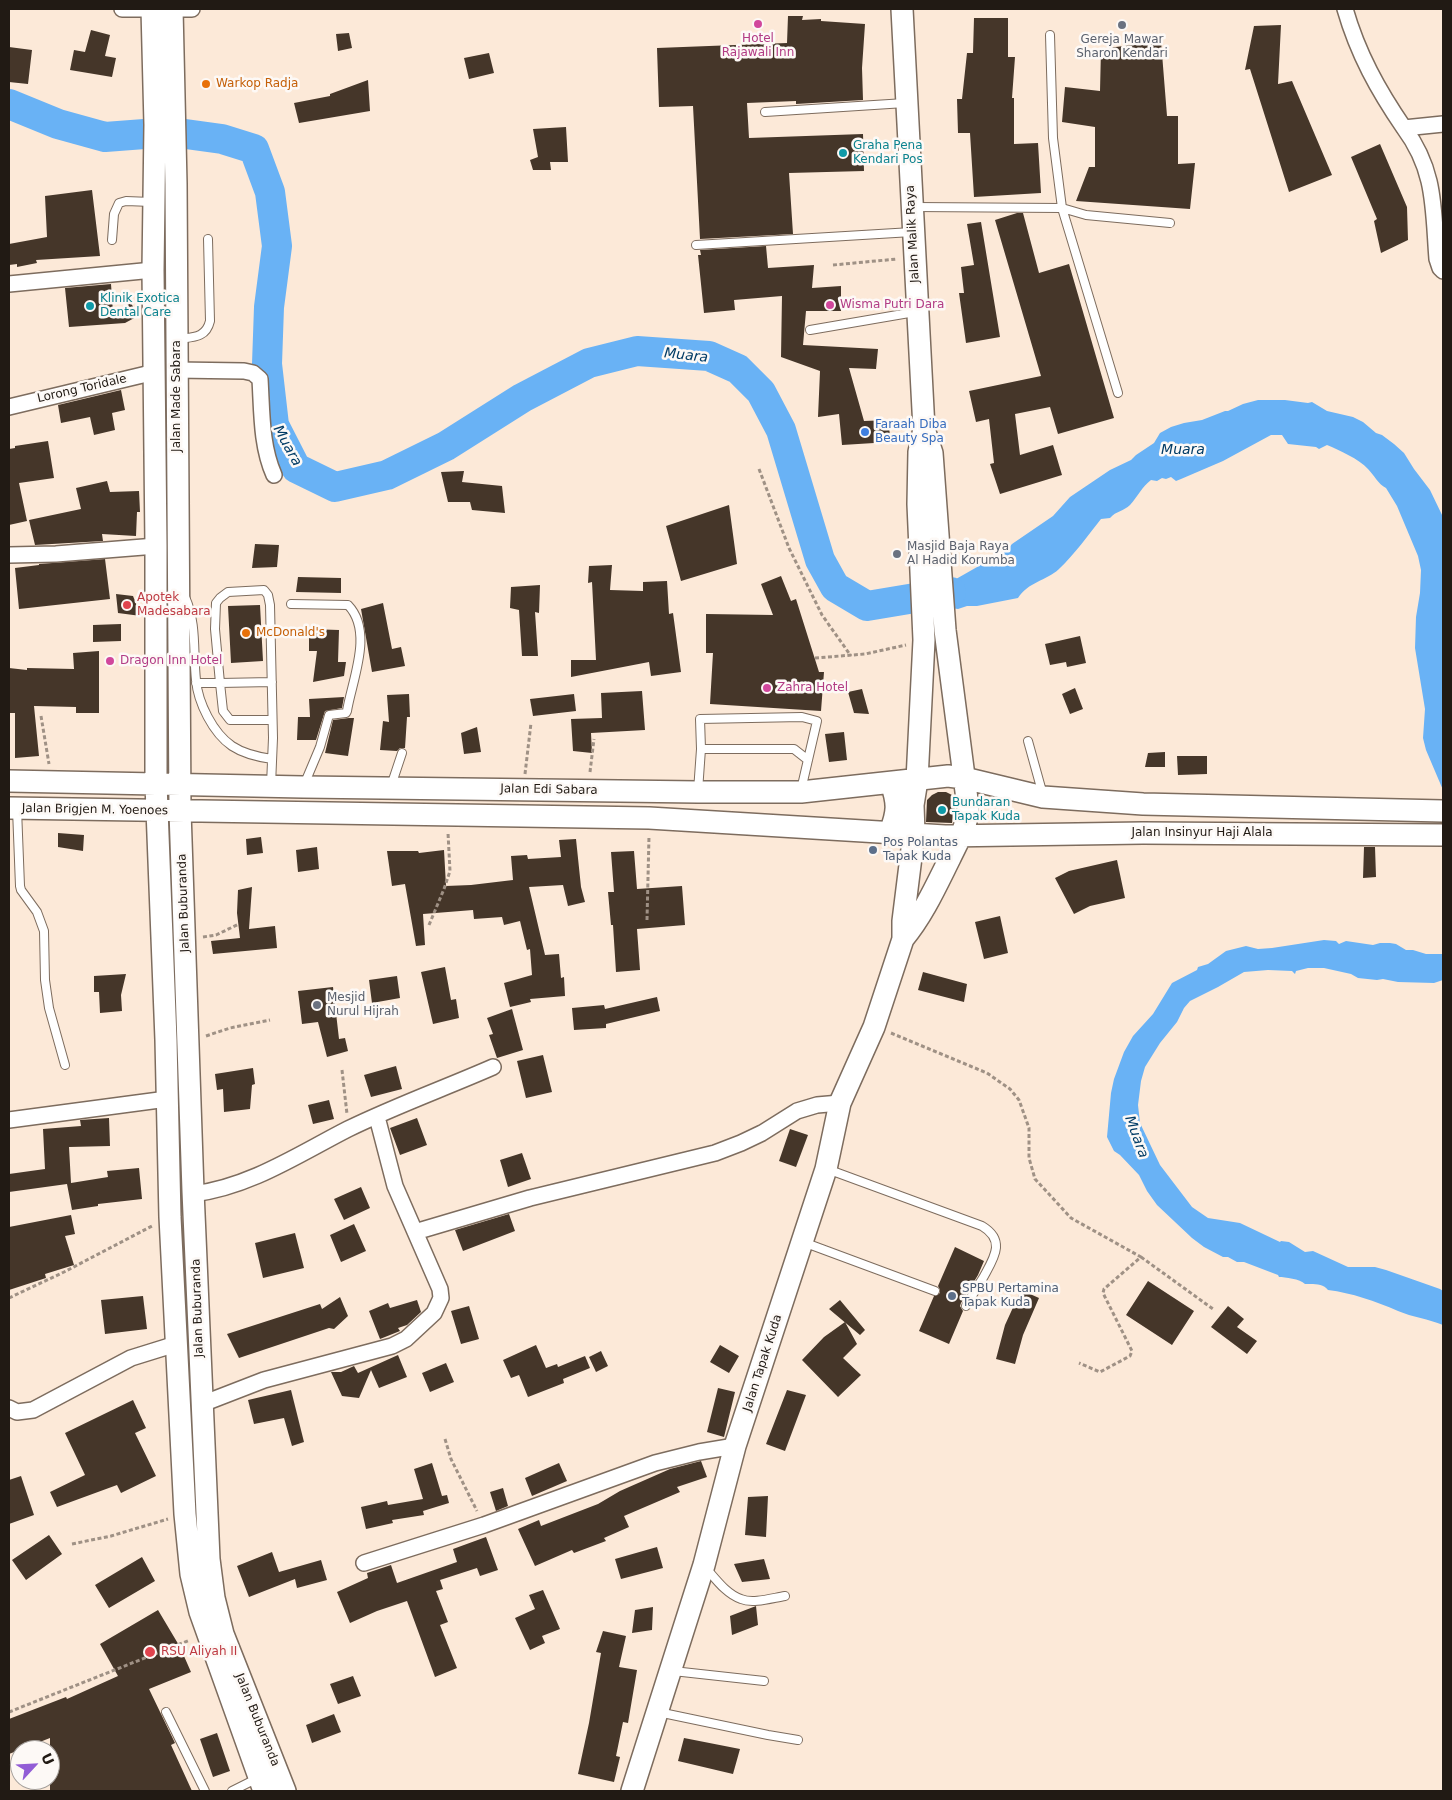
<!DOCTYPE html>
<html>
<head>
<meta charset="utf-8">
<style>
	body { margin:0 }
	#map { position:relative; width:1452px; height:1800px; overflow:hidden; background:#fce9d8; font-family:"DejaVu Sans",sans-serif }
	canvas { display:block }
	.frame { position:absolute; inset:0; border:10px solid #211a14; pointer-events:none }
	.north { position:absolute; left:10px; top:1740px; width:50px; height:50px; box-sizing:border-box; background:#fdf9f6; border:1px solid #a5a09c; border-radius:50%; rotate:65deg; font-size:14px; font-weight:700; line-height:20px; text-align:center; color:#211a14 }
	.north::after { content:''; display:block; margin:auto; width:18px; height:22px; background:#925dd6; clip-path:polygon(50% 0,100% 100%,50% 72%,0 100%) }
</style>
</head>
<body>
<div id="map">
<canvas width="1452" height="1800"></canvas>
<div class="frame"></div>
<div class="north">U</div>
</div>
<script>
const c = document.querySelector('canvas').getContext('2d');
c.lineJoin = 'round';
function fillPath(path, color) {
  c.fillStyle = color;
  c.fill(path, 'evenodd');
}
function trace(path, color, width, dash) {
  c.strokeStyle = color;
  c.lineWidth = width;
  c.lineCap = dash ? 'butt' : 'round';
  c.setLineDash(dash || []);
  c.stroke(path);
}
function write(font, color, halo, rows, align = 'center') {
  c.font = font + ' "DejaVu Sans",sans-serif';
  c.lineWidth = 5;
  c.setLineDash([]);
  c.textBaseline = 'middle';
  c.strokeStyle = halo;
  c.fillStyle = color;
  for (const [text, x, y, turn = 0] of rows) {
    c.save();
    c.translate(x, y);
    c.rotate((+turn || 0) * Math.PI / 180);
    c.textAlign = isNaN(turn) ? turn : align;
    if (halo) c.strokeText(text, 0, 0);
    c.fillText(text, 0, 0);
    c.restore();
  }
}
const water = new Path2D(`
	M1258,400H1285L1308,403L1312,402L1327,411L1353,417L1363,422L1376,433L1382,435L1394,444L1404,453L1414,469L1430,490L1443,517V790L1426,750L1423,738L1425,709L1415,648L1416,617L1420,593L1421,570L1418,556L1397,506L1386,488C1378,484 1374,475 1368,469C1359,459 1339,450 1327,445L1319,449L1316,447L1288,444L1282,435H1271L1223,461L1181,479L1176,481L1171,477L1166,479L1162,478L1157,481L1151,480C1142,487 1138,496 1130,505C1124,511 1116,511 1110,518L1101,519C1088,535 1075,554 1059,569C1046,581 1028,582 1018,598L977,606H967L958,609L951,608L949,583L1007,550L1012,544L1053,516L1070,497L1110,470L1131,460L1136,455L1154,443L1160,433L1171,427L1184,423L1202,420L1225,411H1228L1243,404Z
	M1324,940L1336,941L1339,944L1346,941L1373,945L1380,943H1390L1396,944L1406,950H1413L1426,954H1443V980L1434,983L1398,982L1383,979L1377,980L1358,978L1351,974L1324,968H1308L1296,971L1295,974L1292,971L1268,970L1244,972L1218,987L1190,1001L1184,1008L1177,1022L1160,1043L1145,1067L1141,1081L1138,1105L1140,1123L1160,1165L1192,1207L1208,1218L1240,1223L1280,1242L1281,1241L1289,1242L1305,1252L1313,1251L1348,1267H1375L1386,1270L1440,1289L1443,1291V1325C1429,1319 1412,1317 1398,1311C1375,1301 1352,1293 1328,1290C1323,1283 1313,1284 1305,1284C1300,1279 1285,1277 1279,1277L1278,1275L1244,1262H1237L1228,1257H1223L1204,1247L1192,1238L1157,1205L1147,1191L1139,1175L1120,1155L1114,1151L1107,1137L1111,1093L1114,1079L1124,1052L1133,1036L1153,1014L1172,983L1197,970L1198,967L1208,964L1226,951L1246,946L1258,949L1272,948Z`);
const river = new Path2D(`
	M9,104L58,124L105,137L171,132L222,139L254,149L270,192L277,246L269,307L267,364L274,425L296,468L335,487L387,475L446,446L522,398L589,363L637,351L709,356L738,369L761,392L781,430L820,560L835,587L867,606L951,592`);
const building = new Path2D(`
	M788,16H803L802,20L821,19V21L865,24L862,68L863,100L796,104V101L747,103L749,138L863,134L864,171L789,173L793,234L700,239L693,106L659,107L657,48L787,43Z
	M974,18H1008V57H1015L1012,98H1014V144L1038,143L1041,193L974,197L970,133H958L957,99H962L967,53H973Z
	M1281,25L1278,84L1292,81L1332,175L1289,192L1250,69L1245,70L1254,26Z
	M91,30L110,35L105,56L116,58L112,77L70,70L74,50L85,52Z
	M349,33L352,48L338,51L336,34Z
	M1161,41L1167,116H1178V164L1195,163L1190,209L1076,201L1089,167H1095V127L1062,122L1065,87L1100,91L1101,49Z
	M9,47L32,50L28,84L9,82Z
	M489,53L494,73L469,79L464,58Z
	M368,80L370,111L299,123L294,103L330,96V94Z
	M566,127L568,162H550L551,170H533L530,160L538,157L533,129Z
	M1380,144L1407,207L1408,240L1381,253L1374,221L1377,219L1351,157Z
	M92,190L100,256L36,260L37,263L17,267V264L9,265V244L47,237L45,196Z
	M1017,213H1023L1039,273L1069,264L1114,418L1058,434L1050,407L1015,414L1020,455L1053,445L1062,475L1000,494L990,464L994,463L989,419L976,422L969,391L1041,376L995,220Z
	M981,222L1000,337L966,343L959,293H964L961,267L974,265L967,224Z
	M766,246L768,268L814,265L812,288L841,286V311H806L803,345L878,349L876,369L849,368L864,421L889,420L890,442L842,445L839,414L818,417L820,371L781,357L782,296L734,300L735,310L704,313L698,255H701L700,250Z
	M111,284L113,312L131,303L138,316L125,323L69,327L65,288Z
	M121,390L125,410L112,413L115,430L94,435L90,417L61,423L58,405Z
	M48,441L54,478L19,483L27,521L9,525V449L15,448V446Z
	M464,471L462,482L502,486L505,513L472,510L470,502H448L441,472Z
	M107,481L110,492L139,491L140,512H137L136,536L102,534L103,541L35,545L29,520L81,509L76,488Z
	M729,505L737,564L681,581L666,526Z
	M255,544L279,545L277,567L252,568Z
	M105,559L110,599L19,609L15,568L39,565V564Z
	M612,565L610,590L643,591V582L667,581L669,614L673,613L681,672L651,676L649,662L571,677V660H596L592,582L588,583L589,566Z
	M781,576L791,601L796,599L819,672H824L821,711L710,704L713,653H706V614L773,615L761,584Z
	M298,577L341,578V593L296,592Z
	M540,585L539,613L535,612L538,656H522L519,610L510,608L511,587Z
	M116,594L133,596L141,616L118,613Z
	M383,603L392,649L401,647L405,666L372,672L361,609Z
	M260,605L263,661L231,663L228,606Z
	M121,624V641L93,642V625Z
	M309,629L339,630L338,662H346L344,676L313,682L317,651H309Z
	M1080,636L1086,663L1067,667L1066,662L1050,665L1045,644Z
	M99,651V713H76V707L34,706L39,756L15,758V713H9V668L27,670V668L74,669L73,653Z
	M1075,688L1083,709L1070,714L1062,694Z
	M862,689L869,714L854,713L848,692Z
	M642,691L645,730L591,733L592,753L573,751L571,719L602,718L601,693Z
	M409,694L410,717H407L405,748H400L397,751L380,750L383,721L389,722L387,695Z
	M574,694L576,711L533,716L530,699Z
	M344,697L342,708L325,711L316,740H297L298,717H310L309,699Z
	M349,718H354L348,756L325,753L333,720Z
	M477,727L481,752L464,754L461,733Z
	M844,732L847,760L829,762L825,734Z
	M1165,752V767H1145L1148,753Z
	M1177,756H1207V774L1178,775Z
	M938,792H946L954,796L955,807L952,823L926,822L927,800L932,795Z
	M58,833L84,835L83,851L58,847Z
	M261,837L263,853L247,855L246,839Z
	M576,839L581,887L585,902L568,906L563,885L529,887L545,955L559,954L561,978L564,977L565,996L530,999L531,1002L510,1007L504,983L532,975L530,949L527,950L520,921L504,925L502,917L474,919L473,910L423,914L425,945L416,946L405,884L392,886L387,851H418L419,853L444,850L446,886L471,885L513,880L511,856L527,855L528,859L561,857L559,840Z
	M317,847L319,869L298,872L296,850Z
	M1364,847H1375L1376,877L1363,878Z
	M634,851L637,889L682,886L685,925L637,929L640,970L616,972L613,925H611L608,892H614L611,852Z
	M1117,860L1125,898L1090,906L1074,914L1055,878L1069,871Z
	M252,887L249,929L275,926L277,948L213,954L211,941L240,938L237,913L238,890Z
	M1000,916L1008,953L984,959L975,922Z
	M445,967L451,1000L456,999L459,1018L433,1024L421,972Z
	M923,972L967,984L964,1002L918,990Z
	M126,974L121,995L122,1011L100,1013L99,992H94V976Z
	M397,976L400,998L372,1003L369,980Z
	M333,987L339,1039L345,1038L348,1051L327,1057L318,1022L302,1024L298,991Z
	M657,997L660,1011L606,1024V1028L574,1030L572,1008L604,1005L605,1009Z
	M512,1009L523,1050L497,1058L489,1035L493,1034L487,1018Z
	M543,1055L552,1092L526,1098L517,1061Z
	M396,1066L402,1089L371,1097L364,1075Z
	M253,1068L255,1084L252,1085L250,1109L224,1112L223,1089L217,1090L215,1074Z
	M329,1100L334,1119L313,1124L308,1105Z
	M109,1118L110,1146L69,1147L71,1183L108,1177L107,1171L139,1168L142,1199L98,1204V1206L72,1210L67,1184L9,1192V1174L45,1169L43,1129L81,1126L80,1120Z
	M417,1118L427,1145L400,1155L390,1128Z
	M790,1129L808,1135L796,1167L779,1161Z
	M522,1153L531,1179L508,1187L500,1160Z
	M361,1187L370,1208L344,1220L334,1199Z
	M509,1214L515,1231L463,1251L455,1230Z
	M71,1215L75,1234L65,1236L74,1265L45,1274L46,1278L9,1290V1227Z
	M354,1224L366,1251L341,1262L330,1235Z
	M295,1233L304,1268L263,1278L255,1243Z
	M955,1247L984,1261L978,1275L961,1303L960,1306L963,1311L949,1344L919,1331L934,1296L940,1293V1290L938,1286Z
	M1148,1281L1194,1311L1172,1345L1126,1315Z
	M1021,1290L1039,1298L1023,1335L1015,1364L996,1359L1005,1325Z
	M143,1296L147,1329L105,1334L101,1300Z
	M340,1297L348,1316L334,1329L329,1328L239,1358L227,1334L320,1304L322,1309Z
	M417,1300L421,1312L407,1325L398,1328L400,1331L380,1339L369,1311L388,1303L390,1308Z
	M840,1300L865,1330L860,1335L829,1309Z
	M469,1306L479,1339L461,1344L451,1311Z
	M1228,1306L1244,1319L1237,1327L1257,1341L1247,1354L1211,1327Z
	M845,1322L857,1344L843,1358L861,1375L838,1397L802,1360L824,1337Z
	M536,1345L546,1368L557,1364L558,1367L585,1356L590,1368L563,1379L564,1383L528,1397L519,1375L511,1378L503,1360Z
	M720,1345L739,1356L729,1373L710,1362Z
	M601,1351L608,1366L596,1372L589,1357Z
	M398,1355L407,1377L379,1388L371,1370L359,1398L342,1396L331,1372H341L354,1366L358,1373Z
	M446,1363L454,1382L430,1392L422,1373Z
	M718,1388L735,1392L724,1437L707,1432Z
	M291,1390L304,1442L292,1446L284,1418L254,1424L248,1400Z
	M787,1390L806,1395L785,1451L766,1444Z
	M133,1400L146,1428L135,1433L156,1476L121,1493L117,1485L57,1507L50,1492L85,1475L65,1433Z
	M701,1461L707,1477L677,1487L680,1492L624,1516L629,1527L604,1538L606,1541L574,1553L572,1550L535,1566L518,1529L539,1520L541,1526L598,1504L620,1491L670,1469Z
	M432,1463L442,1496L447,1495L449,1503L423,1511L424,1515L392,1520L393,1523L366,1529L361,1507L387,1501L388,1505L423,1499L414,1469Z
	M559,1463L567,1481L532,1496L525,1478Z
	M21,1476L34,1515L9,1524V1480Z
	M503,1488L508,1506L496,1511L490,1492Z
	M768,1496L766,1537L745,1535L748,1497Z
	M49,1535L62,1554L26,1580L12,1560Z
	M486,1537L498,1570L480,1576L477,1568L440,1580L443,1589L436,1591L448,1622L440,1625L457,1668L435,1677L407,1601L377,1611L350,1623L337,1592L368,1578L367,1573L391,1565L397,1583L457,1562L453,1549Z
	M657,1547L663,1568L621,1579L615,1559Z
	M272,1552L279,1572L321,1560L327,1580L297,1588L295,1579L249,1597L237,1566Z
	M142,1557L155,1581L109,1608L95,1585Z
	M764,1559L770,1579L742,1582L734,1564Z
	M543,1590L560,1629L542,1636L545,1643L530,1650L515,1618L535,1609L529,1595Z
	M756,1606L758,1625L732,1635L730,1616Z
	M653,1607L652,1630L632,1633L635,1610Z
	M158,1610L180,1647L191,1672L149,1689L175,1743L171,1745L192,1791H50V1738L9,1754V1719L66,1697L67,1699L118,1676L100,1644Z
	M603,1631L626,1636L619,1667L637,1670L628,1723L623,1722L616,1756L620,1757L614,1782L578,1774L589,1723L601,1653L596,1652Z
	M353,1676L361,1696L338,1704L330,1684Z
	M334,1714L341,1732L312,1743L306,1725Z
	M217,1733L230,1771L213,1777L200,1739Z
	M684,1738L740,1749L733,1774L678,1761Z`);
const path = new Path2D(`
	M833,265L897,259
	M759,469L789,548L822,615L851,656
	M815,658L865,654L906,645
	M41,716L49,764
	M590,772L594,739
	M525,774L531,723
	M647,920L649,836
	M429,925L444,889L450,871L448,833
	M203,937L216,935L239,924
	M891,1033L987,1073L1010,1089L1019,1100L1029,1128V1158L1035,1179L1071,1218L1141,1257L1104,1289L1103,1293L1132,1351L1130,1356L1100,1372L1079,1363
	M206,1036L230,1028L270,1020
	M342,1070L347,1114
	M1141,1257L1213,1309
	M9,1298L64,1272L152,1226
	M445,1439L451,1459L477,1511
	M72,1544L111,1536L168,1519
	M9,1712L190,1640`);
const lane = new Path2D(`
	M1050,35L1053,138L1062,208L1118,393
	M765,112L905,103
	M914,207L1062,208L1086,215L1170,223
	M112,240L114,214L119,203L126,201L151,202
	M696,245L912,232
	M810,330L915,312
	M179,339C193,337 206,338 210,321L208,239
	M185,597C197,623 193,652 196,680C198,703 213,733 232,746C244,754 258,757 272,759
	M291,604L348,605C374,632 352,680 347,711L346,713L329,715L320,747L304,785
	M272,682L220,683L223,711L230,720H272
	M196,683H220L215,629L216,603L220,598L228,592L264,590L268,595L270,605L273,738L271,785
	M1028,741L1043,795
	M701,749H794L808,760
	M391,786L402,753
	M698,791L701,749L700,719L802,717L817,721L801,790
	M17,809L20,886L21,890L37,912L44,931L45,980L49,1008L65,1065
	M827,1169L982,1226C1007,1241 993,1259 983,1278C977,1287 972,1296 966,1306
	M803,1242L935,1291
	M705,1567C715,1578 726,1594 741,1599C753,1604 772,1598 785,1596
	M673,1671L764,1681
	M166,1712L205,1791
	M658,1712L768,1735L798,1740
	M232,1791L258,1778`);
const street = new Path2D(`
	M122,9H192
	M1345,9C1358,54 1378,90 1404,128
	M1443,124L1404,128C1436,171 1433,209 1437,259L1440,268L1443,271
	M9,284L153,270
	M176,370L244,371L253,373L260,379C262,412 261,446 274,475
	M9,407L155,372
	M9,555L56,554L156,546
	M9,1120L167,1099
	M193,1194C250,1187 299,1154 348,1129C395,1106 445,1088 493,1067
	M415,1232L530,1198L715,1153L741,1143L762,1133L797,1111L817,1105L840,1103
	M202,1404L264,1380L392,1346L406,1339L434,1313L441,1298L440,1289L395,1186L377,1117
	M9,1408L17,1412L33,1410L131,1358L176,1344
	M364,1563L484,1525L655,1463L699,1452L735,1446`);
const secondary = new Path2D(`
	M152,9L155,125L153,270L156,546V784L166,1040L170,1217L185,1514L191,1574L200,1612L264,1791
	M172,9L176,184L180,811L193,1191L209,1559L214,1598L223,1634L285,1791
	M902,9L924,429L932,453L945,630L968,807C968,825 958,841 950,858C936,886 923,915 903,939
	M9,781L303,787L698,792H801L948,776L964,778L1043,797L1143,804L1443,811
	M9,808L649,818L945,836L1143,833L1443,835
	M890,832C898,812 898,803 891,783
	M632,1791L704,1565L735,1446L826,1169L840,1103L874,1027L903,939V921L914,833L913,805L917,780L924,640L918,504L919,452L924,429`);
const markers = [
	[758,24,5,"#d1479c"],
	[1122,25,5,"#6b7280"],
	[206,84,5,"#e8710a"],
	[843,153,5,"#0f9aa8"],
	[830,305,5,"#d1479c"],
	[90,306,5,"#0f9aa8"],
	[865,432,5,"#3f7fe0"],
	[897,554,5,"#6b7280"],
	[127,605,5,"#e0444e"],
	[246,633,5,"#e8710a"],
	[110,661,5,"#d1479c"],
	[767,688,5,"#d1479c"],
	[942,810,5,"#0f9aa8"],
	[873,850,5,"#5c6f8a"],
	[317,1005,5,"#6b7280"],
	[952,1296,5,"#5c6f8a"],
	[150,1652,6,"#e0444e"]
];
const hotelNames = [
	["Hotel",758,39,"center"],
	["Rajawali Inn",758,53,"center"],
	["Wisma Putri Dara",840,305],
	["Dragon Inn Hotel",120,661],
	["Zahra Hotel",777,688]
];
const worshipNames = [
	["Gereja Mawar",1122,40,"center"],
	["Sharon Kendari",1122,54,"center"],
	["Masjid Baja Raya",907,547],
	["Al Hadid Korumba",907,561],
	["Mesjid",327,998],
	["Nurul Hijrah",327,1012]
];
const foodNames = [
	["Warkop Radja",216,84],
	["McDonald's",256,633]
];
const cultureNames = [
	["Graha Pena",853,146],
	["Kendari Pos",853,160],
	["Klinik Exotica",100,299],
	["Dental Care",100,313],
	["Bundaran",952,803],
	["Tapak Kuda",952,817]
];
const streetNames = [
	["Jalan Malik Raya",913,234,-93],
	["Lorong Toridale",82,389,-13],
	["Jalan Made Sabara",177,396,-90],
	["Jalan Edi Sabara",549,790,1],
	["Jalan Brigjen M. Yoenoes",95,810,1],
	["Jalan Insinyur Haji Alala",1202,833],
	["Jalan Buburanda",184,903,-92],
	["Jalan Buburanda",198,1308,-92],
	["Jalan Tapak Kuda",763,1363,-72],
	["Jalan Buburanda",257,1720,68]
];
const shopNames = [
	["Faraah Diba",875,425],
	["Beauty Spa",875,439]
];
const healthNames = [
	["Apotek",137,598],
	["Madesabara",137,612],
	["RSU Aliyah II",161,1652]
];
const serviceNames = [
	["Pos Polantas",883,843],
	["Tapak Kuda",883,857],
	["SPBU Pertamina",962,1289],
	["Tapak Kuda",962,1303]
];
const waterNames = [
	["Muara",686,356,6],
	["Muara",287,446,61],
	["Muara",1183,450],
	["Muara",1136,1137,70]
];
fillPath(water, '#69b2f5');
trace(river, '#69b2f5', 30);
fillPath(building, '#453629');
trace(lane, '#7d6c5e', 10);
trace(street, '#7d6c5e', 18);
trace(secondary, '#7d6c5e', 24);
trace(path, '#9f9185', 3, [4, 2.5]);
trace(lane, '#fff', 8);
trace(street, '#fff', 15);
trace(secondary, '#fff', 21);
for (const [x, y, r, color] of markers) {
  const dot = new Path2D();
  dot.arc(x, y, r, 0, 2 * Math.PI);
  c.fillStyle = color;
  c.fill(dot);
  trace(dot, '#fdf9f6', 2);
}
write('12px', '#b23c85', '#fdf9f6', hotelNames, 'left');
write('12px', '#5b616d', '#fdf9f6', worshipNames, 'left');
write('12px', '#c56008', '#fdf9f6', foodNames, 'left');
write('12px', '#0d838f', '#fdf9f6', cultureNames, 'left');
write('12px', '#211a14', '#fdf9f6', streetNames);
write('12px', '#366cbe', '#fdf9f6', shopNames, 'left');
write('12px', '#be3a42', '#fdf9f6', healthNames, 'left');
write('12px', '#4e5e75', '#fdf9f6', serviceNames, 'left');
write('italic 14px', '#023c66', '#fdf9f6', waterNames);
</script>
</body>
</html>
